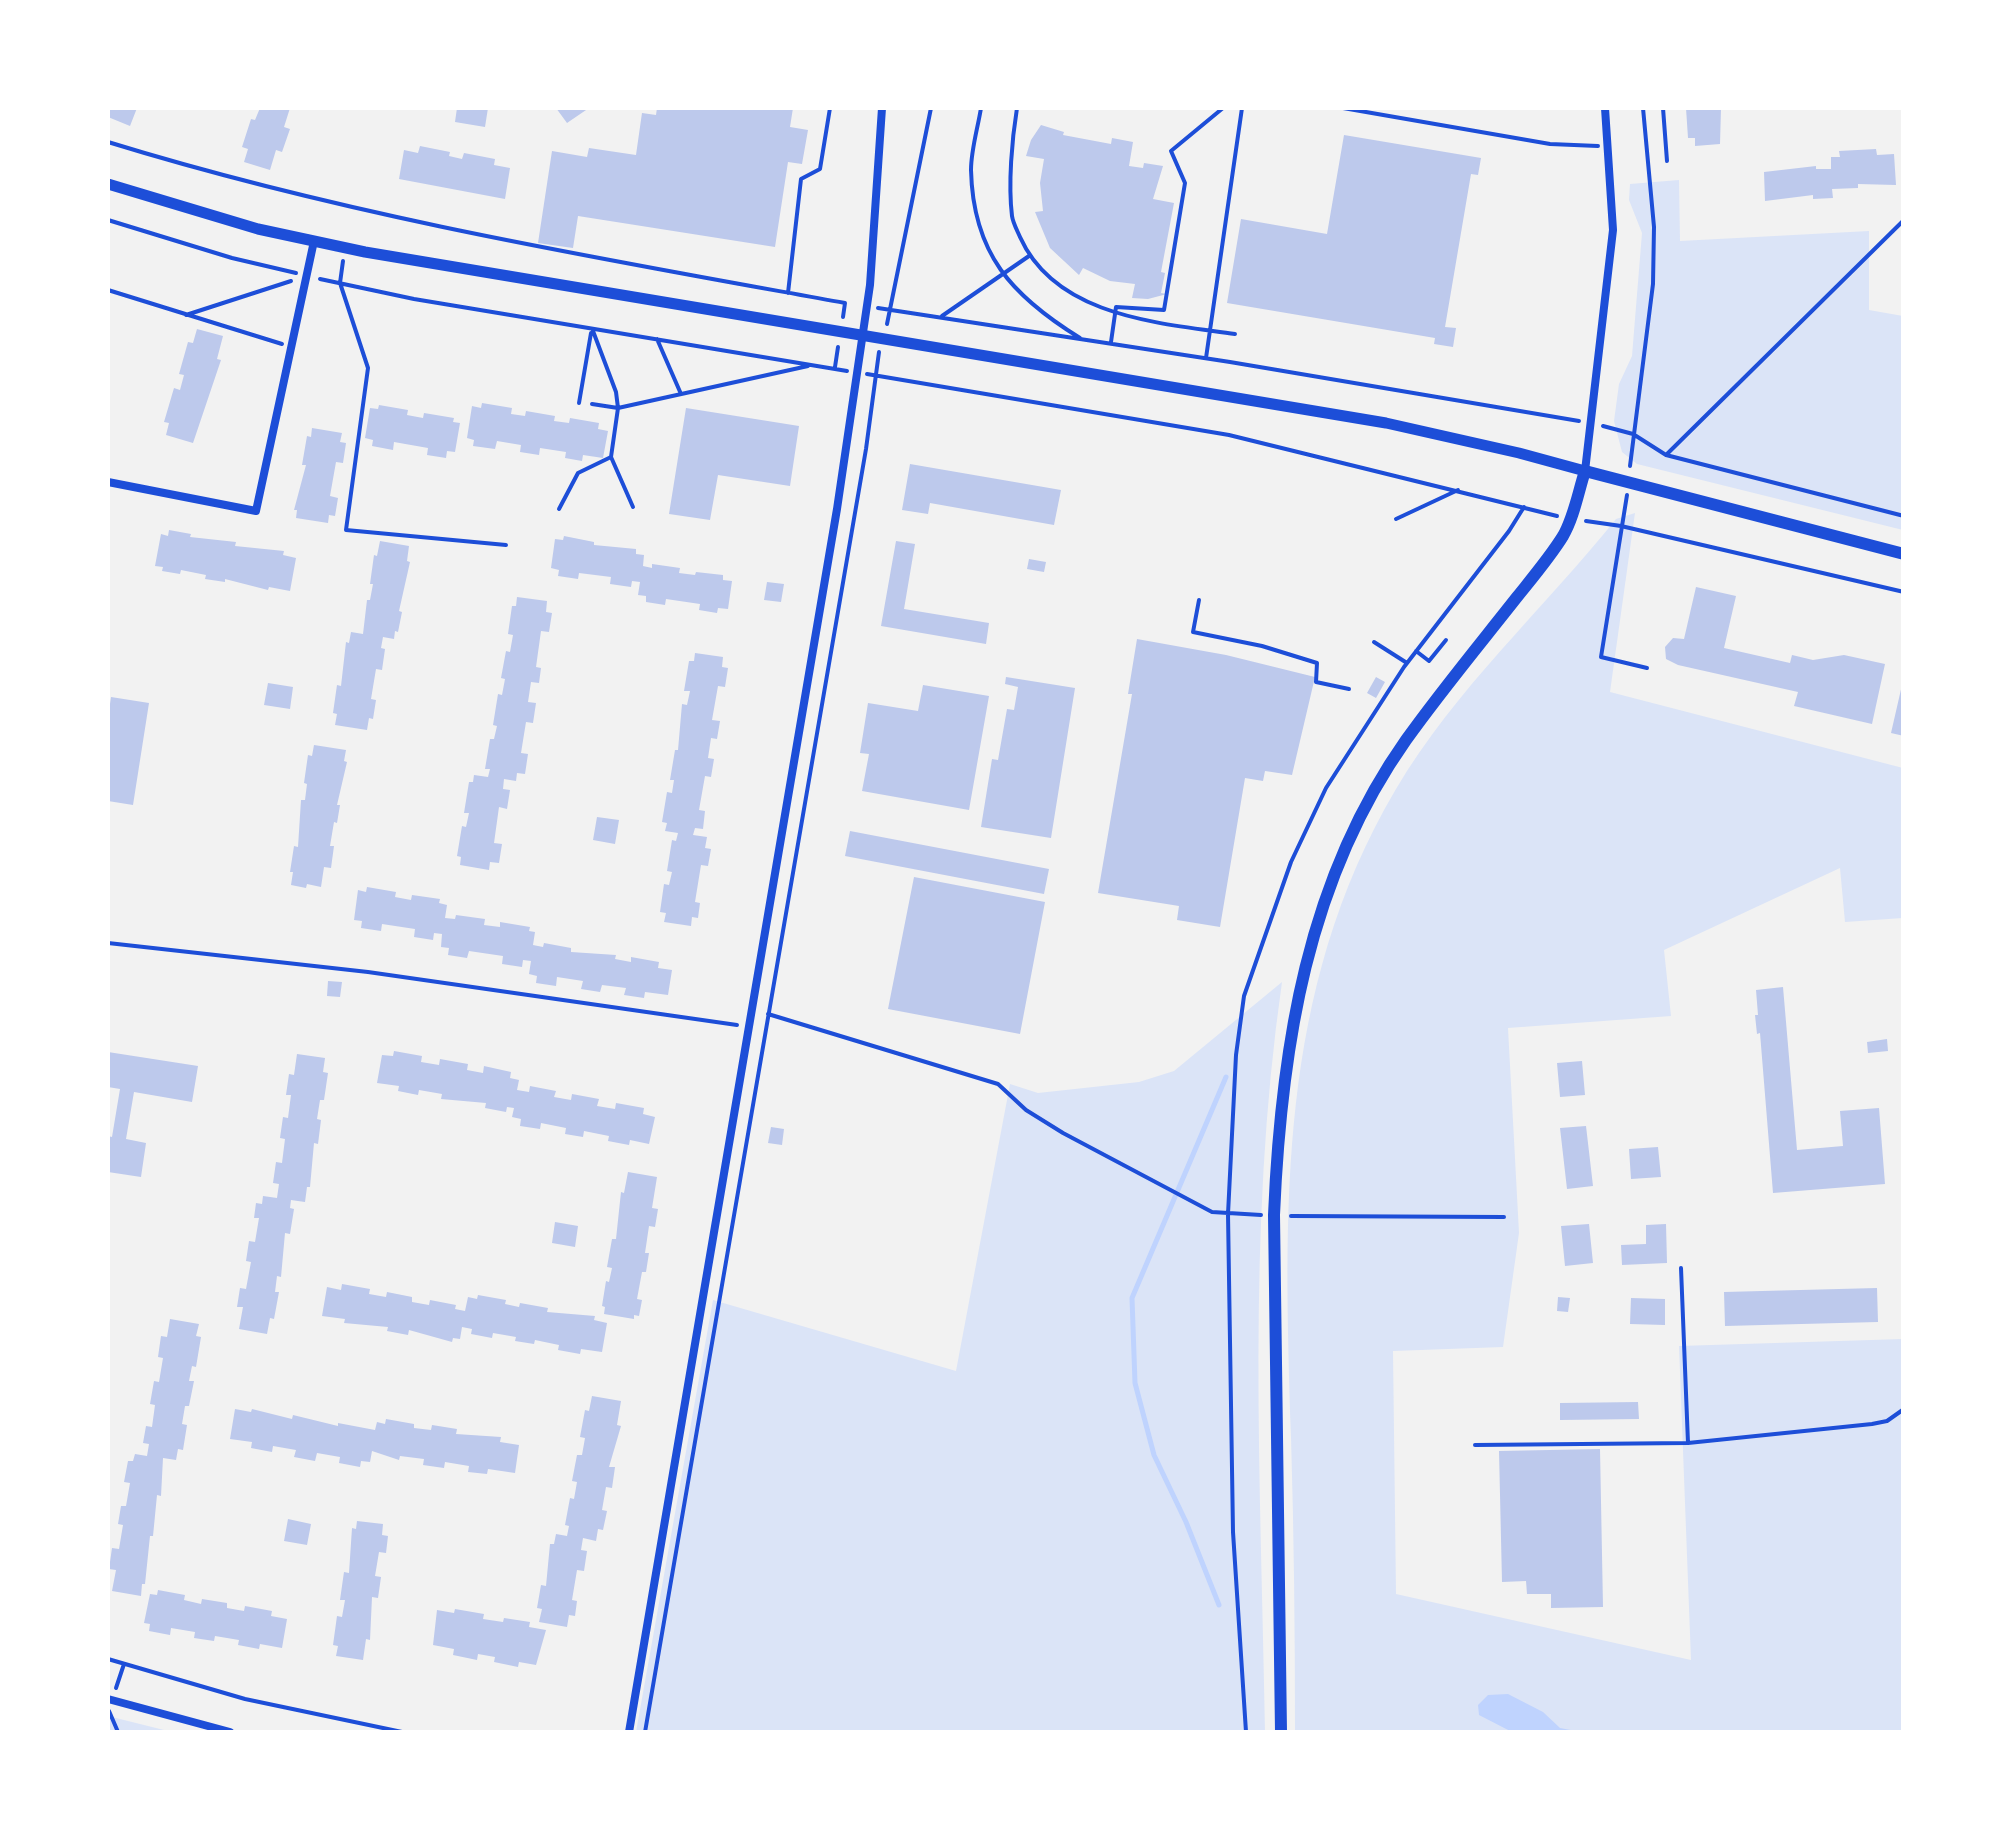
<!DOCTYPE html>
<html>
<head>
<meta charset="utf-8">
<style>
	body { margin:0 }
	#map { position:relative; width:2011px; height:1840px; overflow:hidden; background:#f2f2f2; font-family:"Fira Sans Condensed",sans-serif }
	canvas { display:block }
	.frame { position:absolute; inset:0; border:110px solid #fff; pointer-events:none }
</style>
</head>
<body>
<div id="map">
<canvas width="2011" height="1840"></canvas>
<div class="frame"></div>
</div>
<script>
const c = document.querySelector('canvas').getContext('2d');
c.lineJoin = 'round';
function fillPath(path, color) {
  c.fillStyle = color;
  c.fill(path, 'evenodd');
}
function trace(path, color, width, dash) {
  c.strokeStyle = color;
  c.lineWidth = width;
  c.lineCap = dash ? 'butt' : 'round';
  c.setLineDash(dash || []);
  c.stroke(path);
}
const green = new Path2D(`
	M1679,180L1680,241L1869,231V310L1903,316V530L1637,464L1622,452L1614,421L1619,384L1632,356L1642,233L1629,200L1630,184Z
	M1635,513L1610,692L1903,768V918L1845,922L1840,868L1664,950L1671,1016L1508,1028L1519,1233L1503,1347L1393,1351L1396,1594L1691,1660L1679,1346L1903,1339V1732H1295C1295,1634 1294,1536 1291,1437C1284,1211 1276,992 1396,789C1455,689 1544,609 1616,519Z
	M1282,982C1246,1231 1261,1482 1265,1732H636L713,1300L956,1371L1010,1084L1038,1093L1139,1082L1174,1071Z
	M108,1716L172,1732H108Z`);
const water = new Path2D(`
	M1508,1694L1543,1712L1560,1728L1581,1732H1512L1479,1715L1478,1705L1488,1695Z`);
const stream = new Path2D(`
	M1219,1605L1186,1522L1154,1455L1135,1383L1132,1298L1226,1077`);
const building = new Path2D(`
	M108,108H137L130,126L108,117Z
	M260,108H290L284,127L290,129L282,152L276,150L270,170L244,162L248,149L242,147L251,119L255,120Z
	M457,108H488L485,127L455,122Z
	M556,108H589L567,123Z
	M657,108H793L790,127L808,130L802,164L788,162L775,247L578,216L573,248L538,243L552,151L587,157L589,148L636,155L642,113L656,115Z
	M1686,108H1721L1720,144L1695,146V138H1688Z
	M1041,125L1064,132L1063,135L1111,144L1112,138L1133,142L1129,166L1143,168L1144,163L1163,166L1153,199L1174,203L1161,272L1165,273L1161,293L1167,294L1148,299L1132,298L1135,284L1110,281L1083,268L1079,275L1050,248L1035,212L1043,211L1040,183L1044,159L1026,156L1031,140Z
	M1344,135L1481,158L1478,175L1471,174L1445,327L1456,328L1453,347L1434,344L1435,338L1227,303L1241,219L1327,234Z
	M420,146L450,152L449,156L462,159L464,153L495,159L494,165L510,168L505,199L399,179L404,150L418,153Z
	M1876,149L1877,155L1894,154L1896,185L1858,184V188L1832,189L1833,198L1813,199V195L1765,201L1764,172L1816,166V169H1831V157H1840L1839,151Z
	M197,329L223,336L217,359L221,360L193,443L166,435L169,423L164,422L174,388L180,390L184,375L179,374L188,342L193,343Z
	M482,403L512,408L511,414L525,416L526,411L555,416L554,421L569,423L570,418L599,423L598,429L608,431L603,458L583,455L582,461L565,458L566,452L540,448L539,455L520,452L521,445L497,441L495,449L473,446L474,440L467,438L472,406L481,408Z
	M379,405L408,410L407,415L423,418L424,413L454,418L453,422L460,423L455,452L447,451L446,458L427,455L428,448L394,442L393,450L372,446L373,440L365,438L370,408L378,409Z
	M686,408L799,426L790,486L718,475L710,520L669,514Z
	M312,428L342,433L340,442L346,443L343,463L336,462L330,496L338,498L335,516L329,515L328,523L296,518L297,510H294L306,465H302L307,436L311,437Z
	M910,464L1061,490L1054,525L930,503L928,514L902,510Z
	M169,530L191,534L190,537L236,542L235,546L284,551L283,555L296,558L290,591L269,587L268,590L225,579V582L205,579L206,575L181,570L180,574L162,571L163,567L155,566L161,534L168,536Z
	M564,536L594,542V545L636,549V554L644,555L643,566L652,568V564L680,568L679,573L695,575L696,572L723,575V580L732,581L728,609L718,608L717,613L699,610L700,604L666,599L665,605L646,602V596L638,595L640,582L632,581L631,587L610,584L611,577L579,573L578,579L558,576L559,570L551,568L555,539L563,540Z
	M380,541L409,546L407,561L410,562L399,611L402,612L398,632L395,631L394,639L383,637L381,648L385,649L382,670L376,669L371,699L376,700L373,719L369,718L367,730L335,725L337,714L333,713L337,685L341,686L346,642L349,643L351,632L363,634L367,600H370L373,584H370L374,555L377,556Z
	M896,541L915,544L904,609L989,623L986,644L881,626Z
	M1029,559L1046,562L1044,572L1027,569Z
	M767,582L784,584L781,602L764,600Z
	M1696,587L1736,596L1724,648L1790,663L1792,655L1813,660L1844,655L1885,664L1872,724L1794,706L1798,692L1678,665L1666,659L1665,647L1673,638L1684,639Z
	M517,597L547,601L546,612L552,613L549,632L541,631L536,667L541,668L539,683L531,682L528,702L536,703L533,723L526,722L521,753L528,754L525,774L517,773L516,781L504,779L503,789L510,790L507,809L499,807L494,843L502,844L499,863L490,862L489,870L460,865L461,857L457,856L462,826L466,827L469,813H464L469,782H473L474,775L488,777L490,769H485L490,739H494L497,726L493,725L498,694L502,695L505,679L501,678L506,651L510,652L513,635L508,634L512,606H516Z
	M1137,639L1226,655L1315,677L1292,775L1265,771L1263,781L1245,778L1220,927L1177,920L1179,906L1098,893L1132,694H1128Z
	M695,653L723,657L722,667L728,668L725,687L718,686L712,720L720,721L717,739L711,738L708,758L714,759L711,777L705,776L699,810L705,811L703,829L695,828L693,835L707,837L705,848L711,849L708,866L701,865L695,902L700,903L698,918L692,917L691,926L664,922L666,913L660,912L664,884L669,885L672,872L667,871L672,840L676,841L678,833L665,831L667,823L662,822L667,792L672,793L674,780H670L675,750H678L682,704L687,705L690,691H684L689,661H694Z
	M1006,677L1075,688L1051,838L981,827L992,759L998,760L1007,709L1014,710L1018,687L1005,684Z
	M1376,677L1385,682L1376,698L1367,693Z
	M268,683L293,687L290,709L264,705Z
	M923,685L989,696L969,810L862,791L869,754L860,753L868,703L918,711Z
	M1902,685H1904V736L1891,733Z
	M111,697L149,703L133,805L108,801V718Z
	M314,745L346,750L344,761L347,762L337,805H340L337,823L334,822L330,846H334L331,868L324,867L321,887L307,884L306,888L291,885L293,872H290L294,846L298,847L301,800H305L307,784L304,783L308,755L312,756Z
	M597,817L619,820L615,844L593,840Z
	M850,831L1049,869L1044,894L845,856Z
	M914,877L1045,902L1020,1034L888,1009Z
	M367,887L396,892L395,897L411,900L412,895L440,899L439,903L447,905L445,918L455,919L456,915L485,919L484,925L500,927V922L530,927L529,931L535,932L533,945L543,947L544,943L571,948V952L616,955L615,959L631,962V957L659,962L658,968L672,970L668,995L645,992L644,998L624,995L626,988L602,985L600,992L581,989L583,981L557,977L556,986L536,983L537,976L529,974L531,961L523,960L522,967L502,964L503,956L469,951L467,958L448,955L449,948L441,947L442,934L434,933L433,940L414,937L415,929L382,924L381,931L361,928L362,921L354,920L358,890L366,892Z
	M328,981L342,982L340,997L327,996Z
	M1783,987L1797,1150L1843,1146L1840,1111L1879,1108L1885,1184L1773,1193L1760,1033L1757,1034L1755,1015H1758L1756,990Z
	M1887,1039L1888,1051L1868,1053L1867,1042Z
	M394,1051L422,1056L421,1062L439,1065L440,1059L468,1064L467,1070L483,1073L484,1066L511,1072L510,1078L519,1080L517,1090L529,1092L530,1086L556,1091L554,1097L571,1100L572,1094L599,1099L597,1106L615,1109L616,1103L644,1108L643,1114L655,1117L649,1144L630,1140L629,1145L608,1141L609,1136L584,1131L583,1137L565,1134L566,1128L541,1123L540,1129L520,1126L521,1119L512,1117L514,1108L507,1107L506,1112L485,1108L486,1103L441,1099L442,1094L419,1090L418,1095L398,1091L399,1086L377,1083L382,1055L393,1056Z
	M108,1052L198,1066L192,1102L134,1092L126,1139L146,1143L141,1177L108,1172V1136L112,1137L120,1089L108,1087Z
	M297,1054L325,1058L323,1072L328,1073L324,1100H320L317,1119L321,1120L318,1144L314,1143L310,1187H307L305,1202L291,1200L290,1208L294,1209L290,1234L285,1233L281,1277L277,1276L275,1292H279L274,1319L270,1318L267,1334L239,1329L243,1307H237L240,1288L246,1289L251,1262L246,1261L249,1241L255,1242L259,1218H254L256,1203L262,1204L263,1196L277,1198L279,1184L273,1183L276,1162L282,1163L285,1139L280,1138L283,1117L288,1118L291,1095H286L289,1074L294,1075Z
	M1582,1061L1585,1095L1560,1097L1557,1063Z
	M1586,1126L1593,1186L1567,1189L1560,1128Z
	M771,1127L784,1129L782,1145L768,1143Z
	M1658,1147L1661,1177L1631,1179L1629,1149Z
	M628,1172L657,1177L652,1208L658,1209L655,1227L649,1226L645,1253H649L646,1272H642L637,1299L642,1300L639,1316L634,1315V1319L604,1314L605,1307L602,1306L606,1281L609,1282L612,1268L607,1267L612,1239H616L621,1192L624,1193Z
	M555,1222L578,1226L575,1247L552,1243Z
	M1589,1224L1593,1263L1565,1266L1561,1226Z
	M1666,1224L1667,1263L1622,1265L1621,1245L1646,1244V1225Z
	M342,1284L370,1289L369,1294L386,1297L387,1292L412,1297V1302L429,1305L430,1300L456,1305L455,1309L465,1311L468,1297L477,1299L478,1295L506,1300L505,1304L519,1307L520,1303L548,1308L547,1312L595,1316L594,1320L607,1323L602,1352L581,1349L580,1354L558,1350L559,1345L535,1340L534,1344L515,1341L516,1337L493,1333L492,1338L471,1334L472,1329L462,1327L460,1339L453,1338L452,1342L409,1330L408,1335L387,1331L388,1327L344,1323L345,1319L322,1316L327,1287L341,1290Z
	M1877,1288L1878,1322L1725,1326L1724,1292Z
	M1558,1297L1570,1298L1568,1312L1557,1311Z
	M1631,1298L1665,1299V1325L1630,1324Z
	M170,1319L199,1324L196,1336L201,1337L196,1367L192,1366L189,1381H194L189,1406H185L182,1424L187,1425L183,1450L178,1449L176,1460L163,1458L161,1496L157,1495L153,1536H150L145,1584H142L141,1596L112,1591L116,1570L109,1569L112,1548L119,1549L123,1525L118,1524L121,1506H126L130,1483L124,1482L128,1461H133L135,1454L147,1456L149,1444L143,1443L146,1426L152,1427L155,1405L150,1404L154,1381L159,1382L163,1358L158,1357L161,1336L167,1337Z
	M592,1396L621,1401L617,1425L621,1426L609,1467H615L612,1488L606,1487L602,1510L607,1511L603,1530L598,1529L596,1541L583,1538L581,1550L587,1551L584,1571L577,1570L572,1600L577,1601L575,1616L569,1615L567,1627L539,1622L542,1609L537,1608L541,1585L546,1586L550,1544H554L556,1534L567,1536L569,1526L565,1525L570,1498L574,1499L577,1482L572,1481L577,1455H582L585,1438L580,1437L585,1410L589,1411Z
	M1638,1402L1639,1419L1560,1420V1403Z
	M235,1409L251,1412L252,1409L292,1419L293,1415L338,1426V1423L375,1430L377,1422L385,1424L386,1419L414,1424V1428L431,1430L432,1425L457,1429L456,1434L501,1437L500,1442L519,1445L515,1473L488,1469L487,1474L468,1472L469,1466L445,1462L444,1468L423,1465L424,1459L400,1456L399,1460L372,1451L370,1462L361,1461L360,1467L339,1463L340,1457L317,1453L315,1461L294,1457L296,1450L273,1446L272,1452L251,1448L252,1442L230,1439Z
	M1600,1449L1603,1607L1551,1608V1594H1527L1526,1581L1502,1582L1499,1451Z
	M288,1519L311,1524L307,1545L284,1541Z
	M357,1521L383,1524L382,1535L388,1536L386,1553L379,1552L375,1576L381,1577L378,1598L372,1597L370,1640L366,1639L363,1660L336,1656L338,1646L333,1645L337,1616L342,1617L345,1600H340L344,1572L349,1573L352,1528L356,1529Z
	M158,1590L185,1595L184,1600L201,1604L202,1599L227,1603V1608L244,1611L245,1606L272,1611L271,1616L287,1619L282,1648L260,1644L259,1649L238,1645L239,1640L215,1636L214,1641L194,1638L195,1632L171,1628L170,1635L149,1631L150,1624L144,1623L150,1594L157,1595Z
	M455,1609L484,1614L483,1619L503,1622L504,1618L530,1622L529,1627L546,1630L536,1665L519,1662L518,1667L494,1662L495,1657L478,1654L477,1660L453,1655L454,1649L433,1645L437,1610L454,1613Z`);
const path = new Path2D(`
	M981,108C978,127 971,150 971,170C973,254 1012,296 1080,338
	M1017,108C1012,139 1008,184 1012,216C1013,223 1017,230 1020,237C1056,317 1159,323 1235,334
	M1343,108L1550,144L1598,146
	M108,142C348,216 597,258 845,303L843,317
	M108,220L232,258L296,273
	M343,261L340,283L368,368L346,530L506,545
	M320,279L414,299L847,371
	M108,290L282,344
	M788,293L801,179L820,169L830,108
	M878,308L1230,362L1579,421
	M186,315L291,281
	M942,316L1029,256
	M887,324L931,108
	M593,331L616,392L618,408L611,457L633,507
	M657,339L681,394
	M1111,342L1116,307L1164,310L1185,183L1171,151L1223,108
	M1206,358L1242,108
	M835,367L838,347
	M867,374L1229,435L1557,516
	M579,403L591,333
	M592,404L618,408L808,366
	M1603,426L1633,434L1666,455L1904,516
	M1666,455L1904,220
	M1630,466L1653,284L1654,227L1643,108
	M1627,495L1601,657L1647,668
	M559,509L578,473L611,457
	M1396,519L1458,490
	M1586,521L1621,526L1904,592
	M1199,600L1193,632L1262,646L1317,663L1316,682L1349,689
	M1374,642L1407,663
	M1416,651L1429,661L1446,640
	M108,943L368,972L737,1025
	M768,1014L998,1084L1026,1110L1063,1133L1212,1212L1261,1215
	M1291,1216L1504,1217
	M1681,1268L1688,1443
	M1475,1445L1688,1443L1872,1424L1887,1421L1904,1409
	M108,1659L245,1699L402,1732
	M116,1688L124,1664
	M109,1711L118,1732
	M645,1732L866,449L879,352
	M1246,1732L1233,1532L1228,1214L1236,1055L1244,996L1291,862L1326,788L1404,667L1509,531L1524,507`);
const service = new Path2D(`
	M1663,108L1667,161`);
const minor = new Path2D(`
	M1585,471L1613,230L1605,108
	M108,482L256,511L314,241
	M108,1699L230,1732
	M629,1732L837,509L870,285L882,108`);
const secondary = new Path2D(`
	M108,184L258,229L365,252L1386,423L1519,453L1585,471`);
const primary = new Path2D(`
	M1281,1732L1274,1215C1281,1048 1307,880 1406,740C1441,691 1480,644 1517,597C1533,577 1550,557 1563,536C1574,517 1578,493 1585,471L1904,554`);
fillPath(green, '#dbe4f7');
fillPath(water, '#bfd3fe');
trace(stream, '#bfd3fe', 5);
fillPath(building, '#bdc9ec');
trace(path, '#1d4ed8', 4);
trace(service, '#1d4ed8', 4);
trace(minor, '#1d4ed8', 8);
trace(secondary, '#1d4ed8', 11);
trace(primary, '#1d4ed8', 12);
</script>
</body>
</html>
